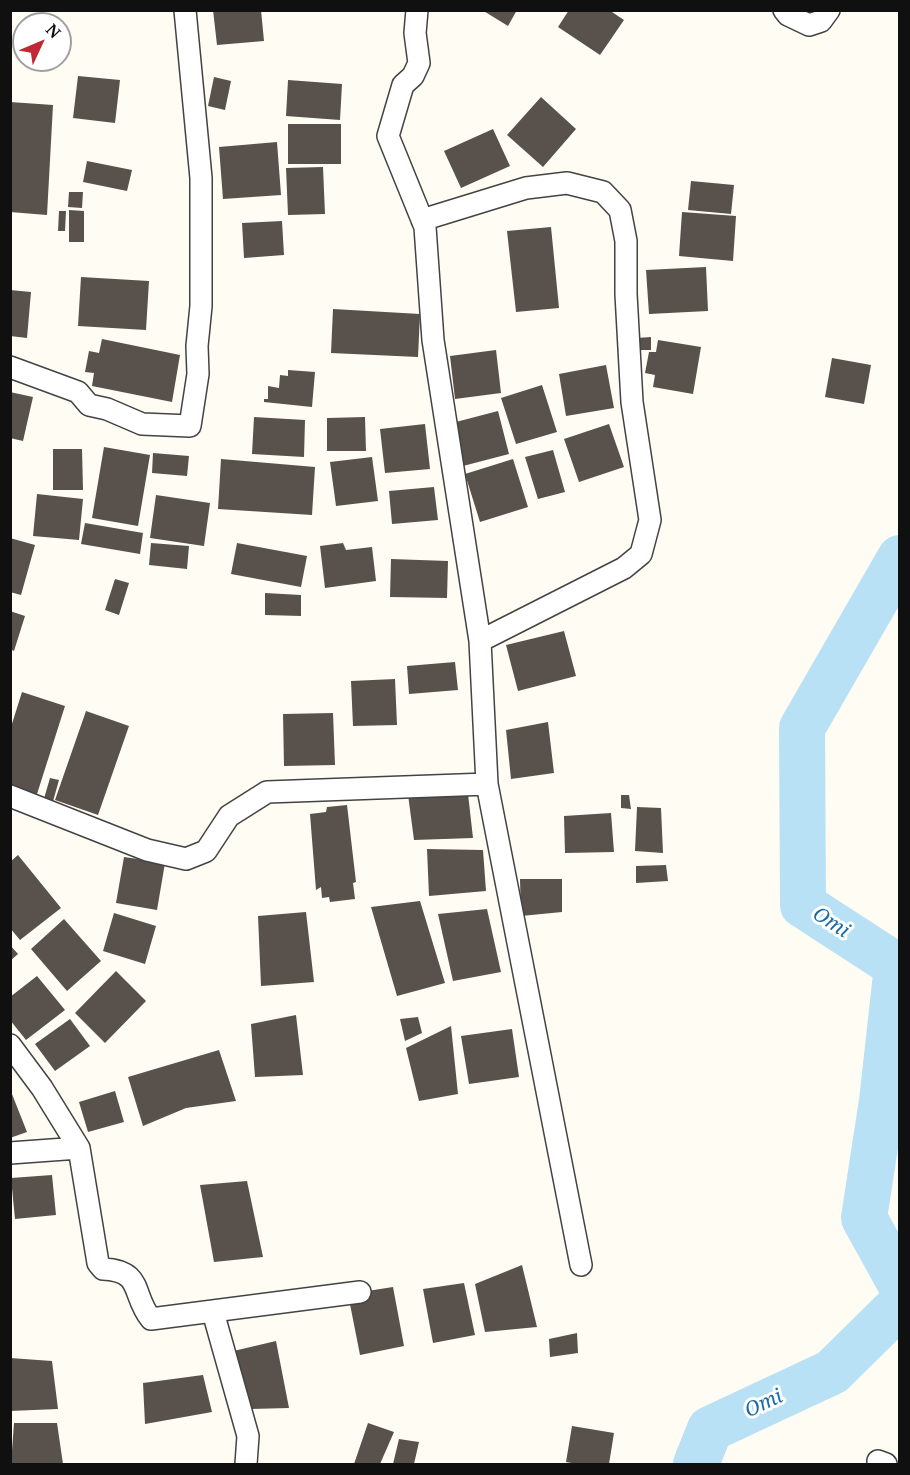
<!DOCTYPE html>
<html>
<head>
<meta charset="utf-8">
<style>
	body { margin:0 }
	#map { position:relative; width:910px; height:1475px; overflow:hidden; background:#fffcf3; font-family:"Noto Serif",serif }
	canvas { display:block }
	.frame { position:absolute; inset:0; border:12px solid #101010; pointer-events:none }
	.north { position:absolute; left:12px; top:12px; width:60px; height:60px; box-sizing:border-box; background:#fff; border:2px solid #9f9f9f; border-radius:50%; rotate:46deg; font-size:16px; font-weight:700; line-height:24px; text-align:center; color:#101010 }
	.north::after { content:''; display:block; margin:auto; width:21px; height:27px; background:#c02835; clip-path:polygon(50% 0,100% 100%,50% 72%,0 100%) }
</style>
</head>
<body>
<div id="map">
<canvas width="910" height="1475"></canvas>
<div class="frame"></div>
<div class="north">N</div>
</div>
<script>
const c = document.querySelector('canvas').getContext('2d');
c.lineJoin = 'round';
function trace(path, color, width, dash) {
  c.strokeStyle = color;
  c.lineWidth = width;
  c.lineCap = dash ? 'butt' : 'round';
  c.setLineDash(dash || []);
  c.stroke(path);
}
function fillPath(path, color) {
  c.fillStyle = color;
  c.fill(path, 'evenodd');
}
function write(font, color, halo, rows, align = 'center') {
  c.font = font + ' "Noto Serif",serif';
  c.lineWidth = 6;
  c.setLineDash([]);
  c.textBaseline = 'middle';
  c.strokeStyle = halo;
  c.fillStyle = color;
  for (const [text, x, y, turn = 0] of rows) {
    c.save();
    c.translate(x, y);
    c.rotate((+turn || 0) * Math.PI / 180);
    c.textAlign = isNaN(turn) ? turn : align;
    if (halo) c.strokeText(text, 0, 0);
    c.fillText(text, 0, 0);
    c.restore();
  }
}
const river = new Path2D(`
	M900,558L802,728L803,905L897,966L882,1101L864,1218L900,1283
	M696,1464L710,1429L832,1372L900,1305`);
const building = new Path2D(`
	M213,10H261L264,41L217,45Z
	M482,10H517L508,26Z
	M569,10H609L624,20L600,55L558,27Z
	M78,76L120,80L115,123L73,118Z
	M214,77L231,81L225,110L208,106Z
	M288,80L342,84L340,120L286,116Z
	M541,97L576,129L543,167L507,135Z
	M10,102L53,105L47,215L10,212Z
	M288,124H341V164H288Z
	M493,129L510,166L461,188L444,151Z
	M277,142L281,195L223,199L219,147Z
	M87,161L132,170L127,191L83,182Z
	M323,167L325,214L288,215L286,168Z
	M691,181L734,185L731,214L688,210Z
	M69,192H83L82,208L68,207Z
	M69,210L84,211V242H69Z
	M59,211H66L65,231H58Z
	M682,212L736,216L733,261L679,256Z
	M282,221L284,255L244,258L242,223Z
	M551,227L559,308L516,312L507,231Z
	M706,267L708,311L649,314L646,270Z
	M81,277L149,281L146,330L78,326Z
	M10,290L31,292L27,338L10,336Z
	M333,309L420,314L418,357L331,353Z
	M651,337V350H638L637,338Z
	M102,339L180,355L172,402L92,386L94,373L85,372L89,351L99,353Z
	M658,340L701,347L693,394L653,387L655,375L645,373L649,352H656Z
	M496,350L501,393L455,399L450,356Z
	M832,358L871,365L864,404L825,397Z
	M606,365L614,408L566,416L559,374Z
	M288,370L315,372L312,407L264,402V399H268V386L279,388L280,375L288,376Z
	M542,385L557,432L516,444L501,398Z
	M10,392L33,397L23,441L10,438Z
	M498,411L509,454L463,466L452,423Z
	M254,417L305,420L304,457L252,454Z
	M365,417L366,451H327V418Z
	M425,424L430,469L385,473L380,429Z
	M609,424L624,467L579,482L564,439Z
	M104,447L150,455L138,526L92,518Z
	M53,449H82L83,490H53Z
	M553,450L565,492L538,499L525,457Z
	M153,453L189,456L187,476L152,473Z
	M372,457L378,501L336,506L330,462Z
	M221,459L315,467L312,515L218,509Z
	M513,459L528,507L480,522L465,474Z
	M434,487L438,520L392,524L389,491Z
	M37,494L83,499L79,540L33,536Z
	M156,495L210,503L204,546L150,538Z
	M85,523L143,533L140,554L81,544Z
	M10,538L35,545L21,595L10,592Z
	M151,543L189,546L187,569L149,565Z
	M237,543L307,556L301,587L231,574Z
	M343,543L346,550L372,547L376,581L325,588L320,546Z
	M391,559L448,561L447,598L390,597Z
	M115,579L129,583L119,615L105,610Z
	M265,593L301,595V616L265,615Z
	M10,611L25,616L14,651L10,649Z
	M564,631L576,676L518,691L506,645Z
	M455,662L458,690L409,694L407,666Z
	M395,679L397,725L353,726L351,681Z
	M22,692L65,706L37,794L10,786V730Z
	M86,711L129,726L98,815L55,800Z
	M333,713L335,765L284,766L283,714Z
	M548,722L554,773L511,779L506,730Z
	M50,778L59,780L52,805L43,802Z
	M467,785L473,838L414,840L407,787Z
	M621,795H629L631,809L621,808Z
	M347,805L356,882L353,883L355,899L330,902L329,897L322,898L321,887L316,890L310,814L326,812L327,807Z
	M637,807L661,808L663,853L635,851Z
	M611,813L614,852L565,853L564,816Z
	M427,849L483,850L486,891L429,896Z
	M18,855L61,908L20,940L10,928V862Z
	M124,857L165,863L157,910L116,903Z
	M666,865L668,881L636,883V866Z
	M520,879H562V912L521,916Z
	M420,901L445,983L397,996L371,907Z
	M487,909L501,972L453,981L438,914Z
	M306,912L314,982L261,986L258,916Z
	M114,913L156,926L145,964L103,951Z
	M64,919L101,961L67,991L31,949Z
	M10,945L18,954L10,961Z
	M116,971L146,1001L105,1043L75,1013Z
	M37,976L65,1010L26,1040L10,1020V997Z
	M296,1015L303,1075L255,1077L251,1024Z
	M418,1017L422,1033L405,1041L400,1019Z
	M70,1019L90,1046L55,1071L35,1044Z
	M451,1026L458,1094L419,1101L406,1048Z
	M512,1029L519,1077L469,1084L461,1036Z
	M219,1050L236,1101L186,1108L143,1126L128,1077Z
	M10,1089L27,1132L10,1138Z
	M115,1091L124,1122L88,1132L79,1102Z
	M52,1175L56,1215L15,1219L11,1178Z
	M247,1181L263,1257L214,1262L200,1185Z
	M522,1265L537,1327L485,1332L475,1284Z
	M464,1283L475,1335L433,1343L423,1289Z
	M393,1287L404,1346L360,1355L348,1294Z
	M577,1333L578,1353L550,1357L549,1339Z
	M276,1341L289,1408L251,1409L225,1353Z
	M10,1358L52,1361L58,1409L10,1411Z
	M203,1375L212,1412L145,1424L143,1383Z
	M14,1423H57L63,1464H11Z
	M368,1423L394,1432L380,1464H354Z
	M572,1426L614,1433L609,1464H577L566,1462Z
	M399,1439L419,1442L414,1464H393Z`);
const street = new Path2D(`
	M417,10L415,33L419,63L413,76L403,85L388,136L425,227L433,340L480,641L487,784L581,1265
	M784,10L788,15L809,25L821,21L829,10
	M422,220L526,188L567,183L603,192L620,210L626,241V294L632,402L650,520L641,554L624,568L480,641
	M10,367L78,392L89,405L107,409L142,424L190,426L198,374L197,346L201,306V178L185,10
	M10,796L147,850L186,859L206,851L229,816L267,792L487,784
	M10,1045L42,1088L79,1148L10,1153
	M79,1148L98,1263L103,1269C144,1271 131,1294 151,1319L360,1292
	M213,1312L248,1436L246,1464
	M878,1461L886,1464`);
const waterNames = [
	["Omi",831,923,33],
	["Omi",764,1404,-25]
];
trace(river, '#b8e1f6', 46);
fillPath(building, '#59514c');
trace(street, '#434343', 24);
trace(street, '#fff', 21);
write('italic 20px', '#196ba2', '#fff', waterNames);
</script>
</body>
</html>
